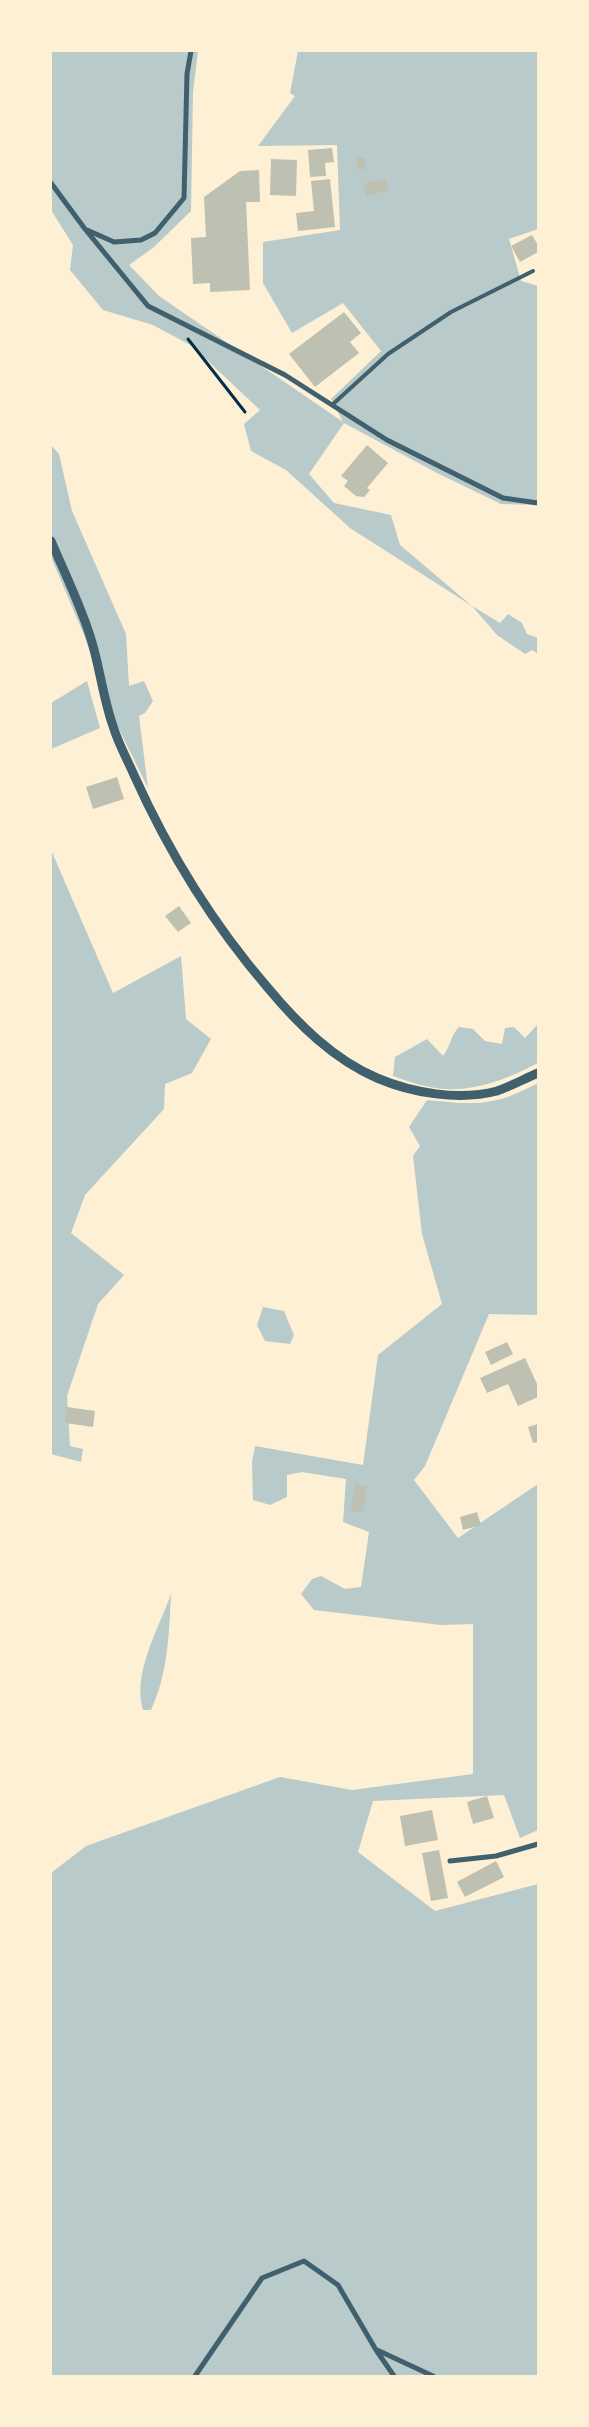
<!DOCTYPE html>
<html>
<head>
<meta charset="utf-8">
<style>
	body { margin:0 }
	#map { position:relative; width:589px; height:2427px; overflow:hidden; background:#fdf0d5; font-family:Merriweather,serif }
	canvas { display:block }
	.frame { position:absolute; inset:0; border:52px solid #fdf0d5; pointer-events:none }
</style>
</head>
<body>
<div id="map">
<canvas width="589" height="2427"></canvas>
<div class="frame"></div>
</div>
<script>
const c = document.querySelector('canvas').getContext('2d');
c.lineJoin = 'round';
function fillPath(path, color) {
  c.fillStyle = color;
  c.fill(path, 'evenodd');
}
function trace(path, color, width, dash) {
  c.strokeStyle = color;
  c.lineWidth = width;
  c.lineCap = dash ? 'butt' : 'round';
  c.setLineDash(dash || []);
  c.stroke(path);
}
const green = new Path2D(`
	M51,51H198L193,92L191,211L154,247L129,265L159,296L343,422L331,399L381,351L343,303L292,333L263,283V242L340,230L337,145L258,146L295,96L290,93L298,51H538V229L509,239L521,281L538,286V505L501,504L437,473L344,423L309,474L334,503L391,515L400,545L472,606L500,623L508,614L522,623L527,634L538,638V654L532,650L525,654L497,635L472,606L350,528L286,470L251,451L244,424L260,410L192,346L153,325L103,310L70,270L73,245L51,210Z
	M51,445L59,454L72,511L126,634L129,686L144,681L153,701L145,713L139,716L148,788L115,721L84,635L51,557Z
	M87,681L100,728L51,749V703Z
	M51,850L113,993L181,956L186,1019L211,1039L192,1073L165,1084L164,1109L85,1195L71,1233L124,1275L98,1304L67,1396L70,1446L83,1449L81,1462L51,1454Z
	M538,1024V1063C505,1080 468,1095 430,1087C418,1085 405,1080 393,1076L395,1057L427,1039L443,1056C451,1046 450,1036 459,1027L473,1029L485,1041L502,1044L505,1028L514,1027L525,1038Z
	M538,1083V1315L489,1314L425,1466L414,1480L458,1538L538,1484V1830L520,1838L504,1795L373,1801L358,1852L435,1911L538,1884V2376H51V1873L86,1846L280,1777L352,1790L473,1774V1624L441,1625L314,1610L301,1594L312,1579L321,1576L345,1589L361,1587L369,1532L343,1522L346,1479L302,1472L287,1475V1497L270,1505L253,1500L252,1462L255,1446L363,1465L378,1355L442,1304L422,1234L413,1156L420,1146L409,1127L427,1100C476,1105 493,1107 538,1083Z
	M263,1307L284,1311L294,1335L290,1344L265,1341L257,1325Z
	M171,1594C169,1634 168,1673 151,1710H143C132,1673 159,1628 171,1594Z`);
const building = new Path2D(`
	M332,148L334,162L325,163L326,176L310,177L308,150Z
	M357,158H365V169H357Z
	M271,159L297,160L296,196L270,195Z
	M259,170L260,202H246L250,290L210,292V283L193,284L191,238L206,237L204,197L240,171Z
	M386,178L389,190L367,196L363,184Z
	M330,179L335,227L298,231L296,213L314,211L311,181Z
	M532,235L538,245V252L520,262L511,246Z
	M344,312L361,333L350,342L359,353L315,387L289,354Z
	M367,445L388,463L367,488L370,490L364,497L356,496L344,486L348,481L341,476Z
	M117,777L124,799L93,809L86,787Z
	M179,906L191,923L178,932L165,916Z
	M507,1342L513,1354L491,1365L485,1352Z
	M525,1358L538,1386V1397L518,1406L508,1384L487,1393L480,1378Z
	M67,1407L95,1411L93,1427L65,1423Z
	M538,1424V1442L533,1443L528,1427Z
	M355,1484L367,1486L363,1512L351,1511Z
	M477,1512L481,1525L463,1530L460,1517Z
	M487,1796L494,1818L473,1824L467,1802Z
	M432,1810L438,1840L405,1846L400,1816Z
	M439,1850L448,1898L431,1901L422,1853Z
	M496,1861L504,1877L465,1897L457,1882Z`);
const path = new Path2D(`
	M188,339L245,412`);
const service = new Path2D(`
	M332,405L388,354L451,312L533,271`);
const minor = new Path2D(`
	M51,183L85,229L148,306L285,375L387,440L503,498L538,503
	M87,230L114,242L141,240L155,233L184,198L187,74L191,51
	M450,1861L496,1856L538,1844
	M377,2350L433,2376
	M195,2376L262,2278L304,2261L338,2285L376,2350L394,2376`);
const tertiary = new Path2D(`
	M51,541C65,574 81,606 91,639C100,668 103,698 113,726C118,743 127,759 134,775C169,853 212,923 268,988C298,1024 333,1059 377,1078C412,1093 459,1101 497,1091C511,1086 524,1079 538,1073`);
fillPath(green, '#b9caca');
fillPath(building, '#bec0b2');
trace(path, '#003049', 3);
trace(service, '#3f606c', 4);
trace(minor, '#3f606c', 5);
trace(tertiary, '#3f606c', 9);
</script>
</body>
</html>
